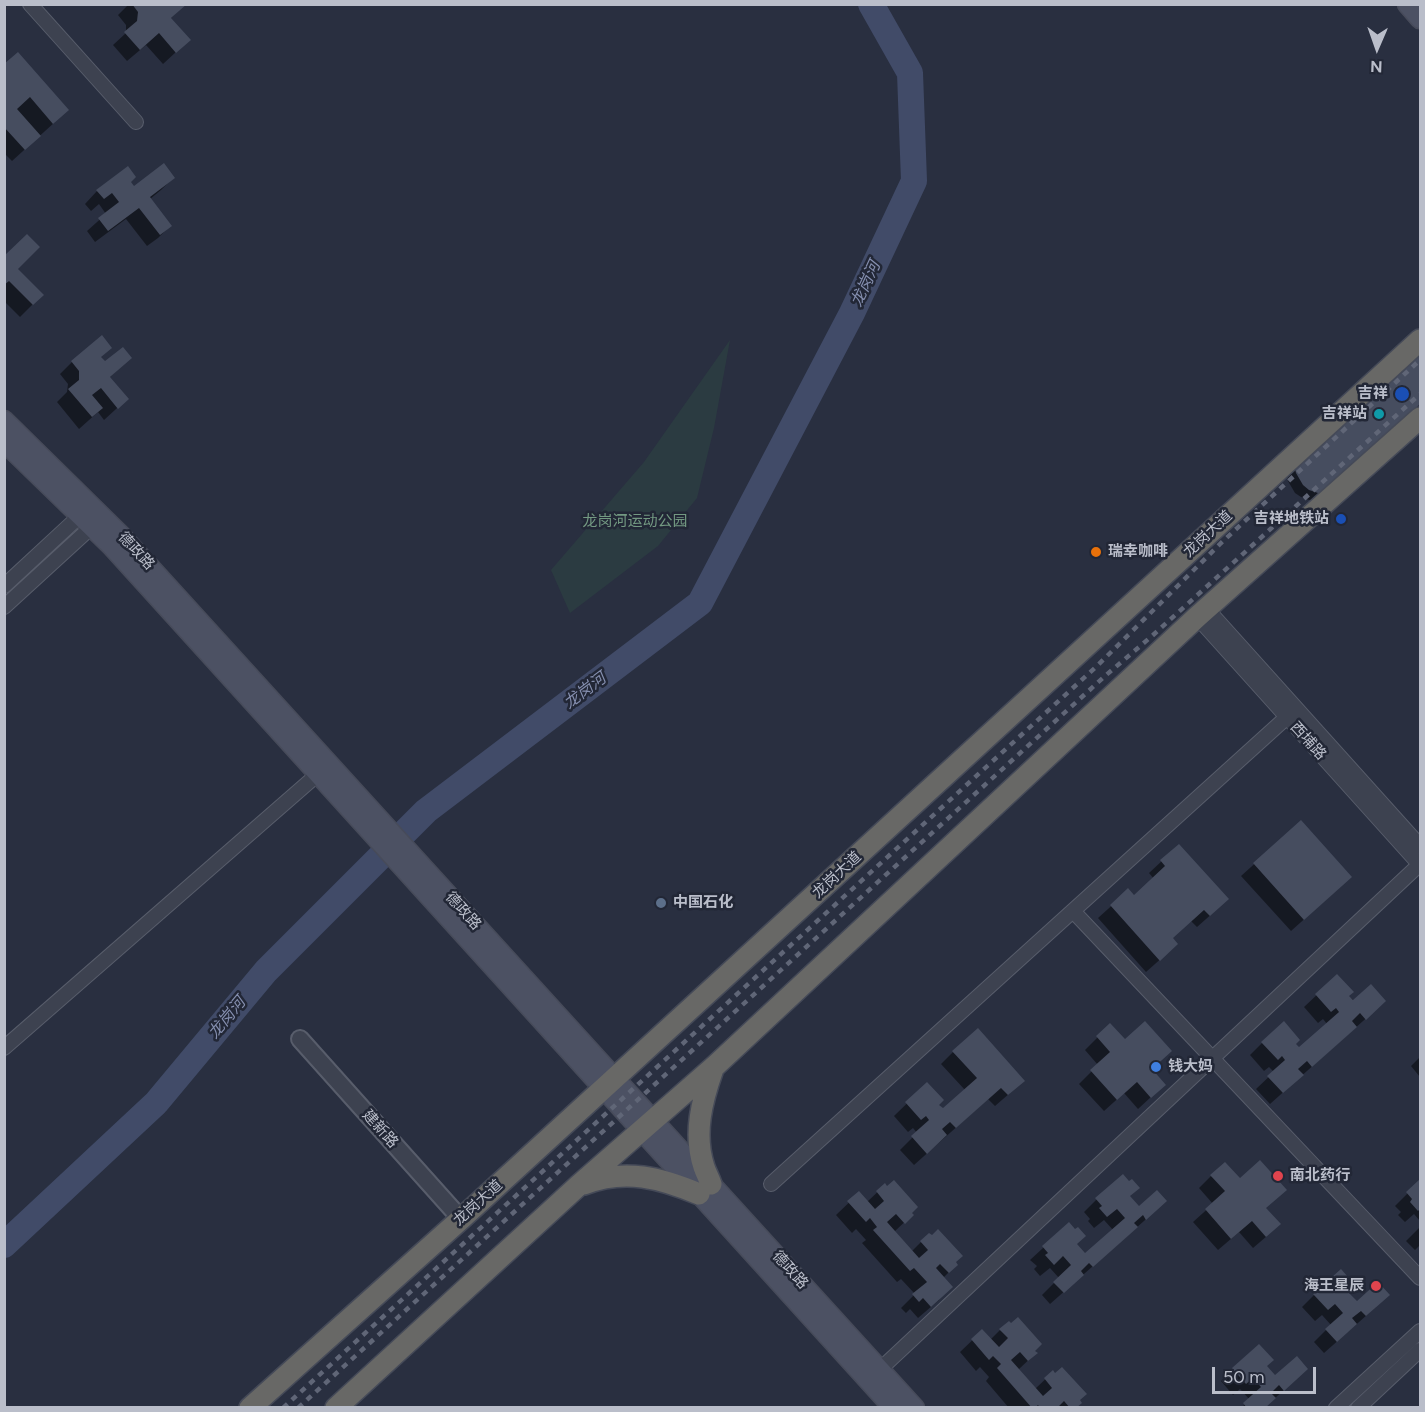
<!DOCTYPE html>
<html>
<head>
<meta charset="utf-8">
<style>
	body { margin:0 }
	#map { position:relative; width:1425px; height:1412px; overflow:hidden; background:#292f40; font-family:Figtree,sans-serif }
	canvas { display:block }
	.frame { position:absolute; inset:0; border:6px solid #babeca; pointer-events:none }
	.north { position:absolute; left:1347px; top:18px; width:60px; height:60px; -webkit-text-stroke:4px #222736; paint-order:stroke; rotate:182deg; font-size:16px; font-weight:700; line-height:24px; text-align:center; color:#babeca }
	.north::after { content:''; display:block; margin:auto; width:21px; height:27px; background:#babeca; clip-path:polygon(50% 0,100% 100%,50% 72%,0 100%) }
	.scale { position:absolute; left:1212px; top:1367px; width:104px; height:27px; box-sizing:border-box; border:3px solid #babeca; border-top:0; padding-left:8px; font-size:18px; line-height:21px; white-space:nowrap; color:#babeca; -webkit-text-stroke:4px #222736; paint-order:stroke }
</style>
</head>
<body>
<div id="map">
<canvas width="1425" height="1412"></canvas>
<div class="frame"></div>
<div class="north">N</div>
<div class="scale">50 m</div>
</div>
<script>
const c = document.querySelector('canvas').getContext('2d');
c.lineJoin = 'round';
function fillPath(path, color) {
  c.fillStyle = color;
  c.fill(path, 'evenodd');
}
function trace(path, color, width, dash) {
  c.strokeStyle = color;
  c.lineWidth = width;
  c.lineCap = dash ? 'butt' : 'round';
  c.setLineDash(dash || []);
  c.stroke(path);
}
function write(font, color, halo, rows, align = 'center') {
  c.font = font + ' Figtree,"Noto Sans SC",sans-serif';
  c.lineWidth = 5;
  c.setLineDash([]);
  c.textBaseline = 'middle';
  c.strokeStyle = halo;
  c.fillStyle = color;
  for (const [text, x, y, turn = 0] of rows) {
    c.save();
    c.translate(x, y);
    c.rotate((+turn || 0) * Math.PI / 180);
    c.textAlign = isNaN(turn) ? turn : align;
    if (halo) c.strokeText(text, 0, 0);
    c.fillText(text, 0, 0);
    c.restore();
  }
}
const green = new Path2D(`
	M730,340L714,428L697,498L658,546L570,613L551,570L644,462Z`);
const shadow = new Path2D(`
	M129,4H186L170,19L176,52L163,64L146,45L127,61L113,45L126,33V25L118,15Z
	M4,66L55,122L12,161L4,153Z
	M173,178L161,190L150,199L170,226L158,238L147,246L126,219L95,242L87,231L106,214L99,204L91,211L85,204L97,191L129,182L133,188Z
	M4,258L42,295L20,317L4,301Z
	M102,337L100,358L105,363L130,358L109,378L127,399L104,420L98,412L79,429L57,402L67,392L68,384L60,374L72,362Z
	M1420,352V403L1312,501L1301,497L1295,493L1288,481L1287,475Z
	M1301,822L1338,889L1291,931L1241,876Z
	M1178,846L1214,912L1197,927L1191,921L1171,939L1164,956L1146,972L1098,918L1128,891L1134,897L1154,879L1149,873Z
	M1337,976L1348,996L1372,1013L1270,1104L1256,1089L1274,1072L1269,1067L1264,1071L1250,1055L1262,1043L1294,1044L1299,1050L1327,1024L1323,1019L1318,1023L1304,1007Z
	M1110,1025L1164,1085L1138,1109L1124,1093L1104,1111L1079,1084L1098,1065L1085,1050Z
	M953,1052L1010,1093L995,1106L988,1099L914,1165L900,1150L917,1133L913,1128L908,1132L894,1116L927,1084L937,1105L943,1110L965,1090L941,1064Z
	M1420,1057V1077L1411,1066Z
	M1211,1176L1265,1208L1267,1236L1253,1248L1239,1232L1218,1250L1193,1222L1213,1204L1199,1188Z
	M1420,1181V1221L1414,1214L1405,1222L1398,1215L1401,1212L1395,1206Z
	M1129,1183V1197L1138,1208L1153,1213L1050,1304L1042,1295L1059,1278L1050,1268L1040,1276L1034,1269L1037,1266L1030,1260L1069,1224L1075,1245L1085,1255L1113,1230L1104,1220L1094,1228L1088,1221L1090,1219L1084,1212L1096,1200Z
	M885,1185L912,1215L894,1232L911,1252L921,1242L956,1265L943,1278L939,1300L918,1318L910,1309L906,1313L901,1308L915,1294L901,1279L897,1282L862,1243L866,1240L856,1229L852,1233L836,1215L859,1193L867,1202Z
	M1420,1227V1245L1415,1250L1406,1241Z
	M1347,1292L1356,1303L1376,1307L1324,1353L1314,1342L1331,1325L1322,1315L1315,1321L1302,1307L1314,1295Z
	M1000,1330L1036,1353L1018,1370L1035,1389L1053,1372L1078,1400L1075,1408H1009L986,1381L989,1377L980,1367L976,1371L960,1352L982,1331L990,1340Z
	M1259,1346L1265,1366L1275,1377L1294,1381L1264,1408H1241L1250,1400L1240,1389L1233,1395L1221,1381Z`);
const river = new Path2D(`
	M4,1245L156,1103L266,971L426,811L700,603L852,313L914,181L910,73L871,4`);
const building = new Path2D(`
	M132,4H187L171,18L191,40L176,53L159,33L140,50L124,32L137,21L138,12Z
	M18,52L69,110L53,124L30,97L17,109L41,136L25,150L4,127V64Z
	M164,163L175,178L150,197L172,226L160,235L139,208L108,231L98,218L119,202L112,193L104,199L96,190L128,166L136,177L131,182L134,186Z
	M27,234L40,247L18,269L44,295L33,305L9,281L4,285V256Z
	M102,335L112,348L101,357L105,361L123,347L132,358L110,377L129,399L118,409L101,388L92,395L103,408L92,417L68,389L79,380V371L71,361Z
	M1420,350V404L1321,494L1309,490L1303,485L1296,473L1294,465Z
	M1301,820L1352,877L1304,920L1253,863Z
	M1179,844L1229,899L1210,916L1204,910L1173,938L1178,944L1160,961L1110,905L1128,888L1134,895L1165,866L1160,860Z
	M1337,974L1354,992L1349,996L1353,1000L1371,984L1386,1001L1366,1020L1360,1013L1352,1021L1357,1027L1312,1067L1307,1061L1298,1069L1304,1075L1283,1093L1267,1076L1285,1060L1282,1056L1278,1060L1261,1042L1284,1021L1300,1040L1296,1044L1299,1047L1339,1012L1336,1008L1331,1012L1315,994Z
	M1145,1021L1172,1051L1152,1069L1166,1085L1151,1098L1137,1082L1117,1100L1090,1070L1110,1052L1096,1036L1110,1023L1125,1039Z
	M978,1028L1025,1081L1008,1095L1001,1088L956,1128L950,1122L942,1129L947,1135L927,1154L911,1136L929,1120L926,1116L921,1120L905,1102L927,1082L944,1100L939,1105L943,1108L977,1078L952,1051Z
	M1260,1160L1287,1190L1266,1208L1281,1224L1266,1237L1252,1221L1231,1239L1205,1209L1225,1191L1210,1175L1225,1162L1240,1178Z
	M1123,1174L1129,1181L1132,1179L1140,1188L1130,1196L1139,1206L1157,1190L1167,1201L1146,1220L1143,1215L1134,1223L1138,1227L1093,1267L1089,1263L1081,1271L1084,1275L1064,1293L1053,1282L1071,1265L1063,1256L1054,1265L1045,1255L1048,1253L1042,1246L1069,1222L1075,1229L1078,1227L1086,1236L1077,1244L1085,1253L1125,1218L1117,1209L1107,1217L1099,1208L1102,1206L1095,1198Z
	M1420,1179V1209L1418,1211L1410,1202L1412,1199L1406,1192Z
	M894,1180L918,1207L912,1213L914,1215L905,1224L896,1214L887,1222L919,1258L928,1250L920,1241L929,1233L932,1235L938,1229L963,1256L956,1262L958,1265L949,1273L940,1264L936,1268L953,1287L931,1307L923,1298L919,1302L912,1294L927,1282L914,1268L910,1271L873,1230L877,1227L870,1218L866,1222L847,1201L859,1191L875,1209L884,1201L876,1191L885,1183L887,1186Z
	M1341,1269L1355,1285L1348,1292L1357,1301L1378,1282L1390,1295L1366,1316L1361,1311L1352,1318L1357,1324L1337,1342L1325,1329L1343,1313L1335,1304L1328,1310L1313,1294Z
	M1018,1317L1042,1344L1035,1351L1038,1353L1028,1361L1020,1352L1011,1360L1043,1396L1052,1388L1044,1378L1053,1370L1055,1373L1062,1367L1087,1394L1080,1400L1082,1403L1076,1408H1070L1064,1401L1059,1406L1061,1408H1040L1038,1405L1035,1408H1032L997,1368L1001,1364L993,1356L989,1360L971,1339L982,1329L999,1347L1008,1338L999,1329L1009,1321L1011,1323Z
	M1259,1344L1274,1360L1267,1366L1275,1375L1297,1356L1308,1369L1284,1391L1279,1385L1271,1393L1276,1398L1265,1408H1247L1243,1403L1261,1387L1253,1378L1246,1384L1232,1368Z`);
const minor = new Path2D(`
	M30,4L136,122
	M4,586L85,511
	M4,607L98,521
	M1207,609L1420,846
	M1197,617L1420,865
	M1073,911L1420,1278
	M4,1048L318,774
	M771,1184L1287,717
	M874,1375L1420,864
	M1336,1408L1420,1331
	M1358,1408L1420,1350`);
const tertiary = new Path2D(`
	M300,1039L461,1219`);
const secondary = new Path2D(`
	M1407,4L1420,19
	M4,420L122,536L915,1408
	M4,442L111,546L893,1408`);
const trunk = new Path2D(`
	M584,1184C625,1168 661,1178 699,1194
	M711,1184C709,1178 706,1173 704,1167C693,1134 702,1100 713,1069
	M250,1408L461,1219L1420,340
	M336,1408L578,1186L715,1066L1197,617L1420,418`);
const rail = new Path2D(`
	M283,1408L1097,666L1221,543L1420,360
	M298,1408L1105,676L1152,636L1420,394`);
const markers = [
	[1402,394,8,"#1a4fb4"],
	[1379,414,6,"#0f9aa8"],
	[1341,519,6,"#1a4fb4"],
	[1096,552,6,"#e8710a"],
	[661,903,6,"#5c6f8a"],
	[1156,1067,6,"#3f7fe0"],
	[1278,1176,6,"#e0444e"],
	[1376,1286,6,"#e0444e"]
];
const poiNames = [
	["吉祥",1388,394],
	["吉祥站",1367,414],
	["吉祥地铁站",1329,519],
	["瑞幸咖啡",1108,552,"left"],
	["中国石化",673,903,"left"],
	["钱大妈",1168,1067,"left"],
	["南北药行",1290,1176,"left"],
	["海王星辰",1364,1286]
];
const parkNames = [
	["龙岗河运动公园",635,522]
];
const streetNames = [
	["龙岗大道",1208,534,-43],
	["德政路",136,551,47],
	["西埔路",1308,741,48],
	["龙岗大道",837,875,-43],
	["德政路",463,911,48],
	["建新路",380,1129,48],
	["龙岗大道",478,1203,-42],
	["德政路",790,1270,48]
];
const waterNames = [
	["龙岗河",866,284,-65],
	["龙岗河",585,691,-37],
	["龙岗河",227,1018,-50]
];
fillPath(green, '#2b3b41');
fillPath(shadow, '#0007');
trace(river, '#414b68', 26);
fillPath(building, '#464d5f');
trace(minor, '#585d6b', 16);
trace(tertiary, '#585d6b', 20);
trace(secondary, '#474b5a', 21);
trace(trunk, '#454a58', 24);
trace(minor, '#3d4250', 14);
trace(tertiary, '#3d4250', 16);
trace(secondary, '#4c5163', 18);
trace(trunk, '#686866', 21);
trace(rail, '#606677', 4.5, [6, 6]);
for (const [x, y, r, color] of markers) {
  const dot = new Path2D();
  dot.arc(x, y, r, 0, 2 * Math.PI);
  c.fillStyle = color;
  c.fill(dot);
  trace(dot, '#222736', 2);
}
write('bold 15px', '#babeca', '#222736', poiNames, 'right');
write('15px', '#739982', '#222736', parkNames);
write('15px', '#babeca', '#222736', streetNames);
write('italic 16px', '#858faf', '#222736', waterNames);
</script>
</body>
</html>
